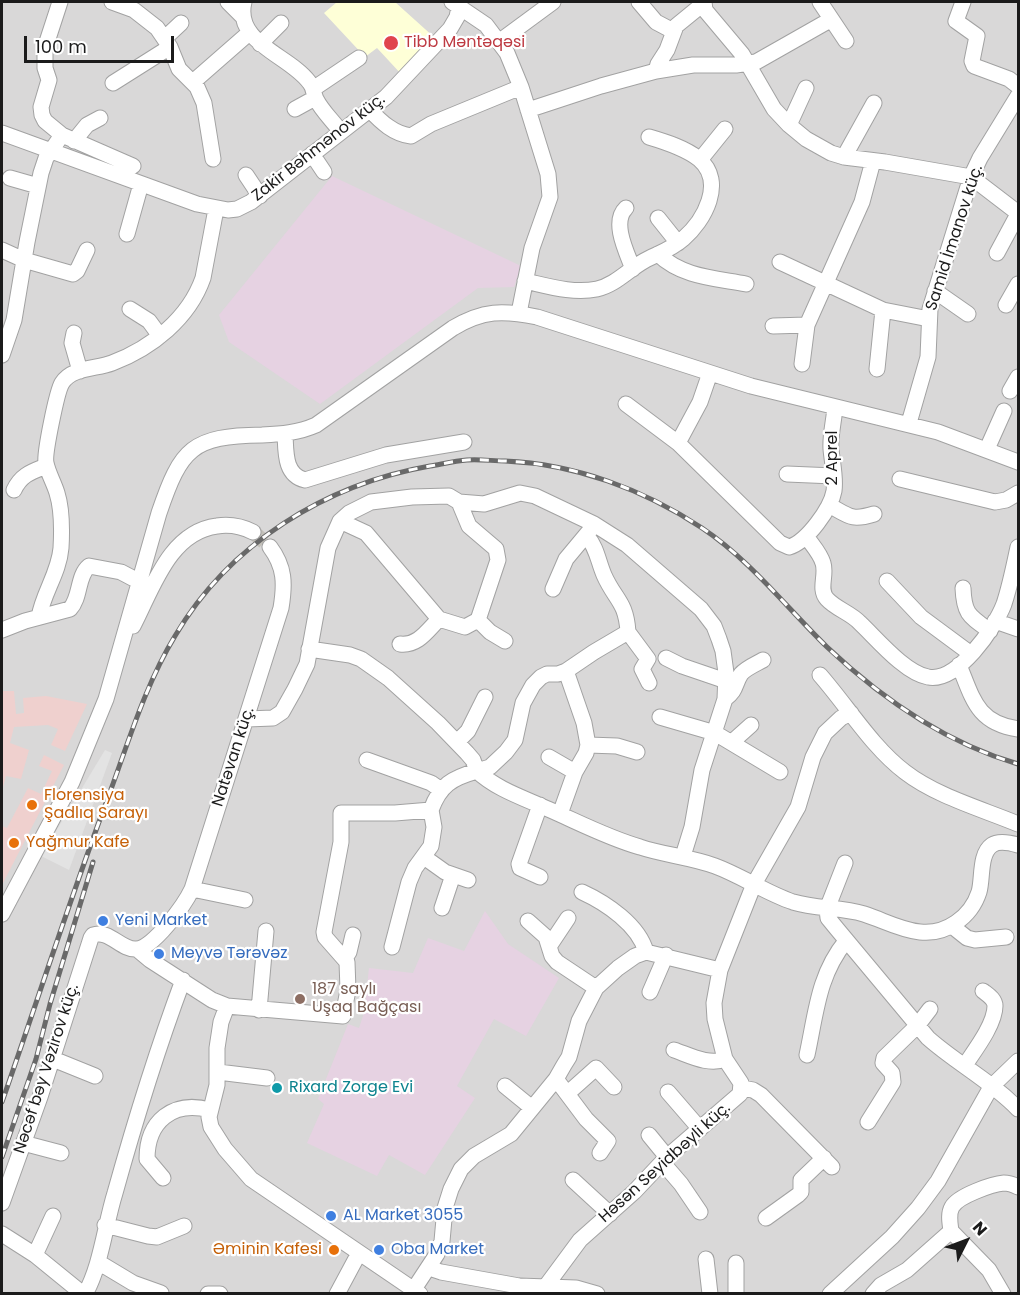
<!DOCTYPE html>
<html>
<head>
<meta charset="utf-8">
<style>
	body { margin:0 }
	#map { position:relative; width:1020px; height:1295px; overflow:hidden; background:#ede9e0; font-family:Poppins,sans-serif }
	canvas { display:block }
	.frame { position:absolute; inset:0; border:3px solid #1b1b1b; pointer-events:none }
	.north { position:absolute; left:936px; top:1211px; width:60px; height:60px; -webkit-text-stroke:4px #fff; paint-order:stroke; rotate:48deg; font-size:16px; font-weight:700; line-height:24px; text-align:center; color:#1b1b1b }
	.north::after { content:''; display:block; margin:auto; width:21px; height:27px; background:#1b1b1b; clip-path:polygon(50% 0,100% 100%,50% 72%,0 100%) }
	.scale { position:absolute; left:24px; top:36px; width:150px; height:27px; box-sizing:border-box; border:3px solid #1b1b1b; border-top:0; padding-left:8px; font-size:18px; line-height:21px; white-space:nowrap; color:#1b1b1b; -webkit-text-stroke:4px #fff; paint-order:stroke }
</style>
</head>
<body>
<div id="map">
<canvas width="1020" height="1295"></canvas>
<div class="frame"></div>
<div class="north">N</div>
<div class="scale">100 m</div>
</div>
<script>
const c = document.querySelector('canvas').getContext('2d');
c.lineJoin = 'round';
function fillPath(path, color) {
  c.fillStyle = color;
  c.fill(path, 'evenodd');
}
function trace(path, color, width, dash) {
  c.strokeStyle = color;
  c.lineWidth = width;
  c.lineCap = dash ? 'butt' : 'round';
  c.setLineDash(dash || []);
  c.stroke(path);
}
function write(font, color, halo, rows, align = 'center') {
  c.font = font + ' Poppins,sans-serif';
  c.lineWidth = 4.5;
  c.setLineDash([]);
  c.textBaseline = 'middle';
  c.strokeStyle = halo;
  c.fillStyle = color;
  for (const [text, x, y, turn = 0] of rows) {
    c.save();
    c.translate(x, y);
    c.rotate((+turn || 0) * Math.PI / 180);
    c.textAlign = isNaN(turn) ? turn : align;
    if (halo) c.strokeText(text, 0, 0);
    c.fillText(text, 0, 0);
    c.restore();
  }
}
const residential = new Path2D(`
	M2,2H1018V1293H2Z`);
const commercial = new Path2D(`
	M2,691H14L16,714L24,713L23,698L46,696L87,704L65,751L51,745L58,729L48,725L14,727L10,743L29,750L21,779L6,776L2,791Z
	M44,755L64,765L2,885V826L7,828L28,788L41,794L52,771L39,766Z`);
const industrial = new Path2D(`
	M332,176L521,266L514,287L478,288L320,404L229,342L219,315Z
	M485,911L508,944L559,978L526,1036L494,1019L457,1086L475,1098L425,1175L389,1155L377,1176L307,1143L324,1104L318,1099L348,1024L359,1028L364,1013L369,968L413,973L428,938L464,951Z`);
const education = new Path2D(`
	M337,2H395L435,38L402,75L377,48L365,57L324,13Z`);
const parking = new Path2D(`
	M105,750L112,753L69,870L41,856Z`);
const minorTunnel = new Path2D(`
	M253,532L270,547`);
const minor = new Path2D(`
	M112,2L134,10L157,28L170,47L179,69L197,87L204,103L213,159
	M228,2L243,17
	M244,2C234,43 289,55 309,82C314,87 313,93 316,99C322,111 333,121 341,132
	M452,2L486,25L507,53L521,87L548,174L550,197L532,248L519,313
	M639,2L656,22L673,31
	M704,2L705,10L742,54L774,109L789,125L806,139L831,153L844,157L885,162L971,177L1018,213
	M820,2L846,41
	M963,2L956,21L977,36L972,61L974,66L1009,79L1018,86
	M165,38L181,23
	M500,41L553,2
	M260,44L281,23
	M656,71L658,64L667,50L676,26L703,4
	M193,82L249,33
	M113,83L170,47
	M313,89L359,58
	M295,109L315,98
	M370,110C381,122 394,134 411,136L431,124L521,87
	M528,110L601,86L656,71L693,65H736L756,62L830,20
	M789,125L806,88
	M2,133L197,204L228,210L237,209L251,202L386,97L450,29L457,17L460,2
	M62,135L133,166
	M74,141L87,125L100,118
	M312,154L324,172
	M844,157L874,103
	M700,160L725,129
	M246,175L260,196
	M10,178L38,186
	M626,208C611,222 627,253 633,269
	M658,218L678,243
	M127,234L141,184
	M2,250L24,260L73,274L77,271L87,250
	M997,253L1018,214
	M658,254C682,277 714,278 746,284
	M780,262L883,310L929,319
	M525,281C548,286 573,294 597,289C615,285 628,270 644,261C657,254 672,249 683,239C704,221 726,182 699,159C685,148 666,142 649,137
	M935,291L968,314
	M1006,305L1018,284
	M130,309L149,321L160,336
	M773,326L807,325
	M74,333L72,343L80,371
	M2,355L14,320L27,242L41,173L46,158L62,135L45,121L42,115L41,107L49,80L45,68V48L60,2
	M802,364L807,325L862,202L873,161
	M877,369L883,310
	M710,373L700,402L678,443L780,543L789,547C807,542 831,508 834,491C836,477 832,462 831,449C830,435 834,421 835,407
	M1010,391L1018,377
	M626,404L678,443
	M909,423L928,357L930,309L971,177L980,158L1018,96
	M285,434C286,451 284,475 305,480L386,455L464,442
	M987,449L1004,411
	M787,474L834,476
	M900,479L995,502L1006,500L1018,493
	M14,490C21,475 31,472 46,466
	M829,505C849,516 851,521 874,514
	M340,521L366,533L439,619L465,627L478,620L498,560L496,549L469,526L459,502
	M587,536C597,548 598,561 604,575C615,600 626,601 628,632
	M806,536C812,545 820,553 823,563C827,575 818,589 827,599C836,609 851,613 860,623C877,639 905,673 928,677C957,683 995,628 1004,604C1010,586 1014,566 1018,547
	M887,581L921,617L971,654
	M963,588C964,614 969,616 990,631
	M553,589L566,559L591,529
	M39,617C43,593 59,573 61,548C62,531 62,509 57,493C54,483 48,473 46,463C44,454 57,391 62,383C72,367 97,369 112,363C152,348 189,318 203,278L216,209
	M478,620L490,632L505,641
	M995,621L1018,629
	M133,626C152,590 169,532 217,526C230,524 241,526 253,532
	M2,630L25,621L70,609C81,597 77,576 89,566L121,572L138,581L140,588
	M400,644C418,646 427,631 439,619
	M309,649L350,655L361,659L388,678L438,723L467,753L473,760L477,771L490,767L506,752L515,740L523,703L533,685L541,677L547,674H558L566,671L594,652L628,632L648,659L642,669L649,683
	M666,658L682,666L726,681
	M959,665C973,699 977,723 1018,729
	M820,675C848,707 872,747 905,772C936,796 982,809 1018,824
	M725,699C737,690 734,685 741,674C746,668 756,664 763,660
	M660,717L715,733L780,772
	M247,719L273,718L282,712L295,689L307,664L328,548L340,521L349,513L371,502L412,497L449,496L459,502L484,504L520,493L535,496L594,524L627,545L701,609L714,626L719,639L723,651L726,673L725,699L702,770L692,827L683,856
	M457,742L468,731L485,697
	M732,742L751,725
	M588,745L617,746L637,752
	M549,757L575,772
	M367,760L431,783L441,790
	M560,814L575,772L586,753L588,745L584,723L566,671
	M424,857L445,872L468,880
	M845,863L827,909L828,918L837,929L928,1038C956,1063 991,1081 1018,1109
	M540,877L520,868L519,864L540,805
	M192,889L245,900
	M582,892C606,903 639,925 646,952
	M442,908L453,875
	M2,914L72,782L106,699L159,513C181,448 192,436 262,435C281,434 298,433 316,425L453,328C483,310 503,310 537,317L751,386L938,432L1018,462
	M528,921L546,937L552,956L557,962L596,988
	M952,926L967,938L975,940L1006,937
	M550,945L568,918
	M392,947L409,882L415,868L431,846L434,827L431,810
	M138,950L150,960L212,1000L227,1006L221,1022L217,1048V1085L209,1117L211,1127L225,1149L251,1179L420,1294
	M345,958L349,952L353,935
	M650,992L666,955
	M227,1006L343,1016L348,990L347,962L325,937L324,932L341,842V813H395L431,810C440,785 452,778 477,771C496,789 524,798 548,809C578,822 608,838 640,847C664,855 690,857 715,866C742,876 766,893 793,902C816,909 841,907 864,914C883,920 900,930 920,932C946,935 971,917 979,892C983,879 979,854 992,845C999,840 1011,843 1018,845
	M259,1010L266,931
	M674,1050C689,1055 709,1066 725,1059
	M807,1055C816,1014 818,975 846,941
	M53,1059L95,1076
	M965,1065C975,1050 995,1024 995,1006C995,999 988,995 983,991
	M218,1072L267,1078
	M556,1079L586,1119L608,1141L600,1153
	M505,1086L532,1108
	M742,1088L753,1090L761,1095L832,1167
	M668,1092L700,1129
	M568,1093L596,1068L614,1087
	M868,1122L893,1082L892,1073L883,1063L884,1058L917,1026L930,1009
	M649,1135L667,1157
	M23,1143L61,1153
	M662,1162L681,1184L700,1212
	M163,1178L147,1159C147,1121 173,1100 210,1110
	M573,1180L610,1214
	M2,1203L40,1097L91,938L93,935C109,929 121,950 136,949C153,949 185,904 192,889L281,608C285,584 285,567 270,547
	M766,1218L798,1195L801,1192V1180L824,1158
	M105,1225L148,1236L157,1237L184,1226
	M951,1231L989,1270L1003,1294
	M2,1234L35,1255L83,1294
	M35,1255L53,1216
	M706,1259L710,1294
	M98,1262L133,1283L161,1293
	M736,1263V1294
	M429,1268L441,1272L519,1286L576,1288L597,1294
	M414,1289L437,1254L442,1241L445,1208L451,1189L461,1169L474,1156L511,1134L556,1079L564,1065L569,1057L579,1021L596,988L618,968L635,956L646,952L720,970
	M85,1294C101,1266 105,1225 115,1193C135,1121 157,1050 183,980
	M208,1294H220
	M337,1294L359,1253
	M540,1294L580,1240L634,1192L667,1157L740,1094L741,1083L725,1059L715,1019L714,1003L720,970L754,884L798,807L813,757L825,733L841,718L851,713
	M830,1294L892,1237L918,1208L938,1181L991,1087L1018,1061
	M873,1294L881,1285L907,1270L951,1231C950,1223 948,1214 952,1207C958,1196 992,1184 1004,1183C1009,1183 1014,1185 1018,1187`);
const rail = new Path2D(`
	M2,1102C37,1002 69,902 106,803C127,747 144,687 175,636C229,544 326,484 430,466C442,464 455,461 467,460C480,459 493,461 505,461C575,464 643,489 702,528C750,560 786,607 827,647C881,698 946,743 1018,764
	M2,1157L36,1059L50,1004L93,862`);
const markers = [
	[391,43,8,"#e0444e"],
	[32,805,6,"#e8710a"],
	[14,843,6,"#e8710a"],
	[103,921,6,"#3f7fe0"],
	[159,954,6,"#3f7fe0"],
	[300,999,6,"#8d6e63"],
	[277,1088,6,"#0f9aa8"],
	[331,1216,6,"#3f7fe0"],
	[334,1250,6,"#e8710a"],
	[379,1250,6,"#3f7fe0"]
];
const healthNames = [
	["Tibb Məntəqəsi",404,43]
];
const streetNames = [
	["Zakir Bəhmənov küç.",319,148,-38],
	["Samid İmanov küç.",955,238,-72],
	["2 Aprel",833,458,-90],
	["Natəvan küç.",234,757,-72],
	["Nəcəf bəy Vəzirov küç.",47,1069,-72],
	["Həsən Seyidbəyli küç.",665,1163,-42]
];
const foodNames = [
	["Florensiya",44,796],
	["Şadlıq Sarayı",44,814],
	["Yağmur Kafe",26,843],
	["Əminin Kafesi",322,1250,"right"]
];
const shopNames = [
	["Yeni Market",115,921],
	["Meyvə Tərəvəz",171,954],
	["AL Market 3055",343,1216],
	["Oba Market",391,1250]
];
const educationNames = [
	["187 saylı",312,990],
	["Uşaq Bağçası",312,1008]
];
const cultureNames = [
	["Rixard Zorge Evi",289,1088]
];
fillPath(residential, '#d9d8d8');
fillPath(commercial, '#efd0ce');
fillPath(industrial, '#e6d2e2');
fillPath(education, '#feffd7');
fillPath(parking, '#e3e3e3');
trace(minorTunnel, '#c3c0b9', 15, [15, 8]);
trace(minor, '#a2a2a2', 17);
trace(minor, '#fff', 15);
trace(rail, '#696969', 5);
trace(rail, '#fff', 3, [9]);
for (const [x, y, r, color] of markers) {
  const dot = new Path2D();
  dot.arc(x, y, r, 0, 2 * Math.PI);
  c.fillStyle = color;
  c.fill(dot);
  trace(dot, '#fff', 2);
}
write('16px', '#be3a42', '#fff', healthNames, 'left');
write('16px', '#1b1b1b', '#fff', streetNames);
write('16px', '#c56008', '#fff', foodNames, 'left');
write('16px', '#366cbe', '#fff', shopNames, 'left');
write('16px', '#785e54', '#fff', educationNames, 'left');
write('16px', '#0d838f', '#fff', cultureNames, 'left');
</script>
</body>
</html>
